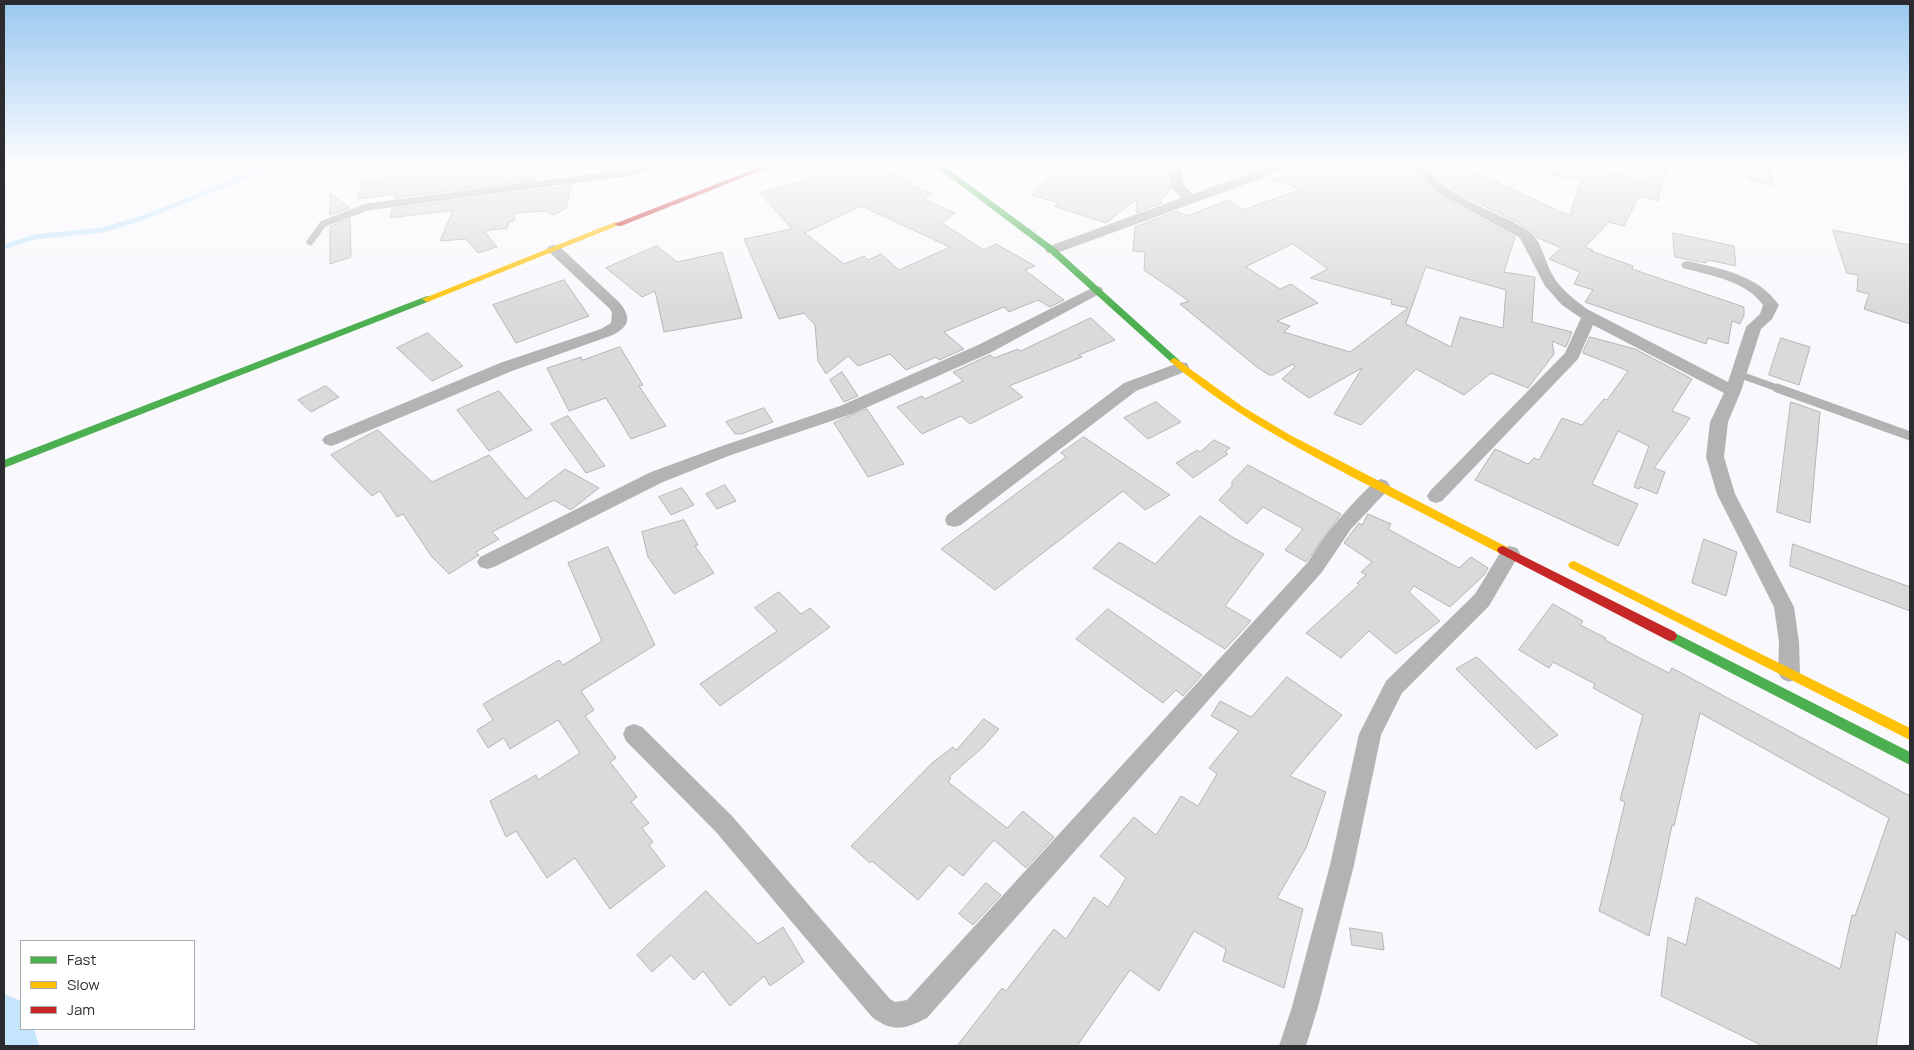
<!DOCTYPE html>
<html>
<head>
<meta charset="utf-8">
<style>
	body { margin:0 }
	#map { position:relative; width:1914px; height:1050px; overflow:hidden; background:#f9f8fc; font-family:Manrope,sans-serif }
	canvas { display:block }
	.frame { position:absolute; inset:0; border:5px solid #2c2b30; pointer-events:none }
	.legend { position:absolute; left:20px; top:940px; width:175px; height:90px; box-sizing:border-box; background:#fff; border:1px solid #abaaac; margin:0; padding:6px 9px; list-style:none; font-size:15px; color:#2c2b30 }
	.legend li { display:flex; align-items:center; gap:10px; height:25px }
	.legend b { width:25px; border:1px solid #abaaac }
</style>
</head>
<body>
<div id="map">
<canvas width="1914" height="1050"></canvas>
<div class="frame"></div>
<ul class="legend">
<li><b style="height:6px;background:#4caf50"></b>Fast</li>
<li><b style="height:6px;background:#ffc107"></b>Slow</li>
<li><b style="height:6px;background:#c62828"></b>Jam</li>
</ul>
</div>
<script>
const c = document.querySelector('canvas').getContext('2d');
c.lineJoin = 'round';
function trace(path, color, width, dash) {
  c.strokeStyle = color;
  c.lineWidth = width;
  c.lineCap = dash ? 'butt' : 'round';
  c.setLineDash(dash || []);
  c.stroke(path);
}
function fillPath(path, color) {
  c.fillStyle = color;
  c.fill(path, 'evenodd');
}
const stream = new Path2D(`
	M4,247L34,237L102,230L142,218L280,163`);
const river = new Path2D(`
	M4,994L21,1001V1029H34L39,1046H4Z`);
const building = new Path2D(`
	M425,163H538L535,180L394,198L395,194L358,199L362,181L385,178L388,167Z
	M830,163H872L912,182L908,184L932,194L924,199L955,213L942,223L984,250L996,244L1035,266L1025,270L1064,300L1050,307L1038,300L1009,312L1004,307L944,332L964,349L939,360L936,357L906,370L890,354L858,366L848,356L826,374L818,361L815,325L804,313L779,319L744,239L792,229L760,193L803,180ZM862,206L874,212L950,247L899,270L881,254L868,260L864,256L844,264L805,233Z
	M1063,163H1166L1168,186L1170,189L1160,202L1162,203L1136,213L1137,199L1106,223L1054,206L1058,203L1032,195Z
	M1310,163H1315L1325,168L1331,165L1341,169L1351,163H1411L1418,176L1442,197L1515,237L1504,272L1535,277L1532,322L1572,332L1566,347L1552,341L1554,354L1528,388L1491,373L1464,395L1416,369L1361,425L1334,414L1362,368L1309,398L1282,379L1295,367L1293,364L1273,375H1269L1258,368L1180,304L1189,301L1144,270L1145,252L1133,251L1135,227L1177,211L1187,216L1228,200L1243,210L1299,190L1288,184L1272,180ZM1293,244L1328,269L1310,278L1392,300L1391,304L1408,308L1350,352L1284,332L1290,326L1277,321L1318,303L1291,284L1280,289L1246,267ZM1426,267L1506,290L1503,328L1460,317L1451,347L1406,324Z
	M1427,163H1456L1570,216L1581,179L1539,173L1540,163H1597V169L1641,180H1646L1650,163H1668L1658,201L1639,196L1624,226L1609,222L1585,247L1593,250L1591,251L1633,266L1632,269L1744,307V315L1740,324L1732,321L1728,344L1708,338L1706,344L1585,302L1593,290L1574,284L1580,272L1549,259L1561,248L1538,238L1530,230L1517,222L1458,193L1435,174Z
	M1747,163H1771L1773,185L1749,180Z
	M571,186L566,208L554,215L545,211L515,213L514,221L509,222L507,228L484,231L497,247L478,253L466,239L440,241L453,210L390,218L392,209Z
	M331,194L350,208L330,215Z
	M350,219L351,257L330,264V227Z
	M1833,230L1910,245V324L1864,309L1869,294L1857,291L1858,275L1847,273Z
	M1673,233L1734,246L1736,266L1708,260L1706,263L1675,257Z
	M657,246L677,262L722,252L742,318L664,332L655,291L642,297L606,268Z
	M564,280L589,316L516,343L493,305Z
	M1091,318L1115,340L1079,355L1082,357L1009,386L1023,397L970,424L961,416L922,434L897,407L922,396L925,399L963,381L953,372L990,355L994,358L1018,349L1020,351Z
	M428,333L463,366L432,381L397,348Z
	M1590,337L1635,349L1692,379L1672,411L1690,418L1654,468L1665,472L1657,494L1640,487L1639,489L1634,487L1649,446L1618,431L1592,484L1638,504L1618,546L1475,480L1495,449L1528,464L1534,458L1539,460L1562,418L1582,425L1604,399L1607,400L1628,371L1583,353Z
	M1781,338L1810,347L1799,385L1769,375Z
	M620,347L643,385L639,386L666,426L631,439L606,398L569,411L547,368L581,357L582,360Z
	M842,372L858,396L844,402L830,380Z
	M326,386L339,397L311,412L298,400Z
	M499,391L532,430L489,451L457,410Z
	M1156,402L1181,422L1148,439L1124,418Z
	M1791,402L1820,412L1810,523L1777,512Z
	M764,408L773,422L741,434H735L726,422Z
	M867,409L904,464L868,477L834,423Z
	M568,416L605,466L586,473L551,424Z
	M378,430L432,482L489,455L526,499L565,469L599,488L571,510L554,500L492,532L499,539L476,552L479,555L449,574L432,557L403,514L397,517L380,491L372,496L331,455Z
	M1084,437L1170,495L1145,510L1123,491L995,590L941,549L1066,457L1061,453Z
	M1214,440L1230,448L1225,452L1228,454L1193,478L1176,463L1197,450L1200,452Z
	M1248,465L1341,514L1306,562L1285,550L1303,529L1263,507L1247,524L1219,500L1232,486V482Z
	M725,485L736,501L717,509L706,494Z
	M682,488L694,505L671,515L659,497Z
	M1368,514L1391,524L1388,529L1459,568L1471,557L1488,568L1484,575L1450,607L1414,586L1409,592L1440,621L1396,654L1369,631L1341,658L1306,633L1359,585L1357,583L1366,575L1361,572L1372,562L1344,543L1359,523L1362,525Z
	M1200,516L1234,538L1264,554L1225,606L1251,621L1225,649L1093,568L1119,542L1155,564Z
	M684,520L698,545L695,546L714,573L674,594L648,557L642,532Z
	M1704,539L1737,552L1726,596L1692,583Z
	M1793,544L1910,587V611L1790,566Z
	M608,547L655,645L581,691L594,710L585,716L616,758L610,762L637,797L631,802L649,823L642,828L653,842L649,845L665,866L610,909L575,858L547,878L516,831L506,837L490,801L536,775L538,780L580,753L558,720L510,749L504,738L488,748L477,730L493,720L483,704L559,660L563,665L602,641L568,563Z
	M779,592L801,614L810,608L830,627L720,706L700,684L777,631L755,608Z
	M1553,604L1583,621L1580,625L1606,638L1605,640L1669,673L1672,668L1910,796V941L1896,932L1876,1046H1763L1661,996L1668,937L1686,945L1696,897L1840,969L1852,915L1855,916L1889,818L1700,713L1674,826L1672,825L1649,936L1599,911L1625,802L1620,800L1643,715L1593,688L1595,684L1553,662L1549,668L1519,650Z
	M1108,609L1202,675L1183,696L1176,690L1163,703L1076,639Z
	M1477,657L1558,735L1536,749L1456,669Z
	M1287,677L1342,715L1290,776L1326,792L1306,848L1277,898L1303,909L1284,988L1223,961L1226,949L1194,931L1159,991L1130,970L1077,1046H957L1002,988L1006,991L1054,929L1066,939L1094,897L1108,907L1126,878L1100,856L1134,817L1156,835L1181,796L1198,806L1217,774L1209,768L1239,731L1211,716L1220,701L1251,717Z
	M984,719L999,729L982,748L949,777L951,778L948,782L1007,828L1023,811L1054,837L1026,868L994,840L963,876L949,865L918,900L872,861L870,863L851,846L932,763L953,747L956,750Z
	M986,883L1001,895L973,925L959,914Z
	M706,891L758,944L783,927L804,962L770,986L764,976L730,1006L703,971L694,980L671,955L652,972L637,955Z
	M1350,928L1382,933L1384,950L1352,945Z`);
const laneFar1 = new Path2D(`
	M310,242L323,224L367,207L633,172L662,163
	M1738,374L1780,389`);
const lane = new Path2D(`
	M1777,388L1910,436`);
const street = new Path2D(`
	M1168,163H1180L1184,185L1192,194L1279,163H1296L1295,166L1057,253H1047L1045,250L1047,247L1181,198L1170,186Z
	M1413,163H1425C1442,198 1498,210 1529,231C1541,239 1545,262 1552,274C1560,289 1574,299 1587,309L1728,382L1746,327L1760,314L1763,305C1745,280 1711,276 1683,268L1681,265L1683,262L1688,261C1722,269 1758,275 1779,305L1772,319L1761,329L1741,391L1728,422L1724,457L1735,494L1794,607L1799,642L1800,673L1796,679L1789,682L1782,679L1778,673L1779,642L1774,607L1717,494L1706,457L1710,422L1724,393L1593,325L1578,359L1442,501L1436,503L1430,501L1427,496L1430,491L1565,353L1581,318L1562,305L1545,286L1520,238L1443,196L1419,175Z
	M554,245L559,246L620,303C632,319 629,326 613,335L512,371L337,444L331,446L325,444L322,440L325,436L500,363L601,329L611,323L612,313L610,309L549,252L547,249L549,246Z
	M1096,286L1101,287L1103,290L1101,293L990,353L852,414L731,455L663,482L494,567L487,569L480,567L477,562L480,557L651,472L719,447L840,406L978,345Z
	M1181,362L1187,363L1189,367L1187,371L1136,391L961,525L954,527L947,525L945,520L947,515L1124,383Z
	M1381,479L1387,481L1390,486L1387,491L1351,529L1322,572L927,1018C905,1029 893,1033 872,1017L716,832L626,741L623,734L626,727L634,724L642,727L732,816L890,999L895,1002L907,1000L1308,562C1327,531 1349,506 1375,481Z
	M1510,546L1517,548L1520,553L1489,606L1402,693L1381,735L1354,865L1318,1007L1306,1046H1279L1292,1007L1330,865L1359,734L1386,681L1475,594L1503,548Z`);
const fast = new Path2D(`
	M931,163H940L1055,248L1178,359L1180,361L1178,363H1172L1049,252Z
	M427,296L430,297V301L4,468V460Z
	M1671,631L1910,752V765L1667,640L1665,636L1667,632Z`);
const slow = new Path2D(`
	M615,222H618L622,224L430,301L427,302L422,299Z
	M1175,358L1243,407L1290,435L1507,547L1509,550L1507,553H1499C1451,528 1403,503 1354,478C1290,444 1227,410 1172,363L1170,361L1172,359Z
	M1574,561L1910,728V740L1570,568L1568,565L1570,562Z`);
const jam = new Path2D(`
	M770,163H780L621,226H618L614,224Z
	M1503,546L1675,632L1677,636L1675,640L1671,641L1667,640L1499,553L1497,550L1499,547Z`);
trace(stream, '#c4e5fc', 5);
fillPath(river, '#c4e5fc');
fillPath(building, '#dbd9d9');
trace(building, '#b6b4b4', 1);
trace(laneFar1, '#b4b3b4', 7);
trace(lane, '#b4b3b4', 9);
fillPath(street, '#b4b3b4');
fillPath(fast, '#4caf50');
fillPath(slow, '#ffc107');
fillPath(jam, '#c62828');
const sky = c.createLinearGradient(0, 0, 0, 310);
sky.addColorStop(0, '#99c8f0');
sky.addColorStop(0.53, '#fcfcfe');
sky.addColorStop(1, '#fcfcfe00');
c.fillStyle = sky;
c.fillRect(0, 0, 1914, 310);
</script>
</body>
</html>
